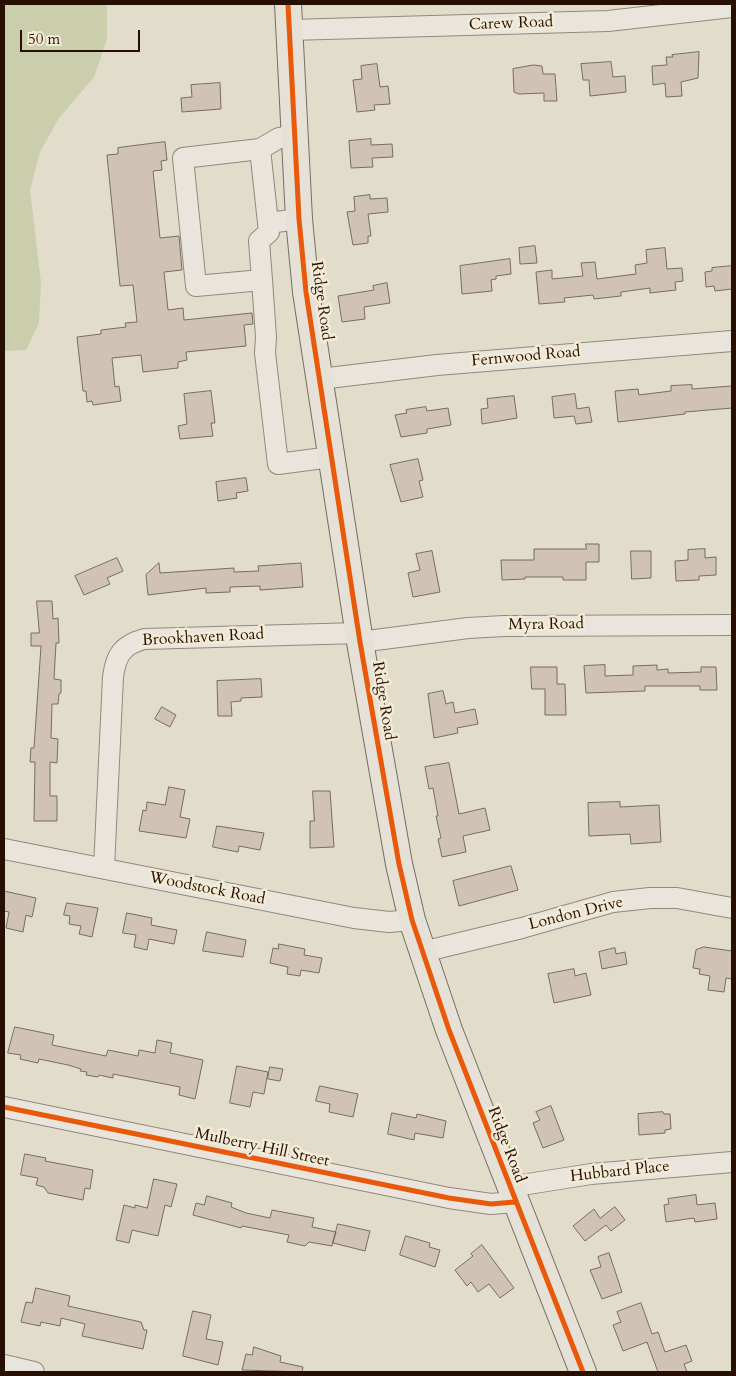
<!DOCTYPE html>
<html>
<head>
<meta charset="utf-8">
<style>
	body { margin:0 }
	#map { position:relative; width:736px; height:1376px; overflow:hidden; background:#e2dcca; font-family:Cardo,serif }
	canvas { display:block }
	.frame { position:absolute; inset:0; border:5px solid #271002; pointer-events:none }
	.scale { position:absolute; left:20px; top:30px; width:120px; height:22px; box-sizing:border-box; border:2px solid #271002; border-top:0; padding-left:6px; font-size:15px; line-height:18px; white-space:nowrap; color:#271002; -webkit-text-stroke:4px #f3ebd6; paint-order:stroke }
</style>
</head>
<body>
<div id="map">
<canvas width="736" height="1376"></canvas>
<div class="frame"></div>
<div class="scale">50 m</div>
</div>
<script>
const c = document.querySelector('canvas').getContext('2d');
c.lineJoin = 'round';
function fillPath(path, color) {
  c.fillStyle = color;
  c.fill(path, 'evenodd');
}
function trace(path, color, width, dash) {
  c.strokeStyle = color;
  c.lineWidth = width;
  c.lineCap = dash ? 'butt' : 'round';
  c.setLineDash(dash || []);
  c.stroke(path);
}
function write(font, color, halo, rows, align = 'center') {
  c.font = font + ' Cardo,serif';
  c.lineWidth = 5;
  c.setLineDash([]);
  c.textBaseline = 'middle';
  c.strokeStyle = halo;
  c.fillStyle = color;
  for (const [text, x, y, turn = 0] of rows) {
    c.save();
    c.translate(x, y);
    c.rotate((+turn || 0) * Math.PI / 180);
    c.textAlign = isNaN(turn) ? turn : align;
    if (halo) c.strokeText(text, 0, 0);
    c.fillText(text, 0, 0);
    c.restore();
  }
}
const green = new Path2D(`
	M4,4H107V39L94,77L59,118L40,152L30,190L41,283L39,323L26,350L4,351Z`);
const building = new Path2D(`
	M699,52L698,78L681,82L682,96L666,97L665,83L653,85L652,66L667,65L666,57H673L672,55Z
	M611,62L613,77L625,76L626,92L590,96L589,80H583L581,64Z
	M377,64L380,87L388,86L390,104L374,105L375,110L357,112L353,80L362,79L361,66Z
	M534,65L542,66L543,74H555L557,101H544V93L519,94L514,92L513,69Z
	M220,83L221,109L182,112L181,98L192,97L191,85Z
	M371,139V145L392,144L393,157L372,158L373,167L351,168L349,141Z
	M165,142L167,160L161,161L162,170L153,171L160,238L179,236L182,270L164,272L168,310L183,308L184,320L252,313L253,324L244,325L246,346L186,352L187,360L178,362V368L143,372L141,355L112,358L115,387L119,386L121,401L93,405L92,401L87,402L86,391H83L77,337L101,334V330L126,327L125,323L137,322L133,285L120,286L107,155L118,154V148Z
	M370,195V199L387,198L388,212L368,214L371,236H368V243L353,245L347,212L355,211L354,197Z
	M535,246L537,263L520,264L519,248Z
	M665,248L667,269L682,268L683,281L675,282L676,290L650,293V288L621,292V296L594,299L593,295L564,298L565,302L539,304L536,272L552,270V279L583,276L581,263L595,262L597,279L636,274L635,265L647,263L646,250Z
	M510,259L511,274L496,276V279L491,280L492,291L462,294L460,266Z
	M732,266V289L715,291L714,286L706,287L705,272L712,271V268Z
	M387,283L390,303L364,307L365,319L342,322L338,296L374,290L373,286Z
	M692,385V389L732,386V408L685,412V414L618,422L615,391L638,389L639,395L671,391V386Z
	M211,391L215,423H211L213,436L180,439L178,426L187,424L184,394Z
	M575,394L577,409L589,407L592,422L576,424L574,416L554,418L552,397Z
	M514,396L517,418L482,424L481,409L488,408L487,399Z
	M426,407L427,411L448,408L451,425L427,429V433L401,437L395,415L407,413L406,410Z
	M418,459L423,480L419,481L423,497L401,502L390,465Z
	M246,478L248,491L236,493L237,498L218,501L216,482Z
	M586,544H599V562H586V580H563V577H525V579L502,580L501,560H534V549H586Z
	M705,549V558L716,557V575L699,576V580L676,581L675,561L688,560V550Z
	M432,551L440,592L413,597L408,573L420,570L416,554Z
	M631,551H651V578L632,579Z
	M117,558L123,571L107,578L110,584L84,595L75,576Z
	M159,563L160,573L234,568V572L259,571L258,566L301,563L303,587L260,590V586L230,587V592L206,593V588L148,595L146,575Z
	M37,601H52L53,619L58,618L59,643H56L54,679L61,680V693L59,694L58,704H52L51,738L58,739L57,763L50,762V796H57V821H34L35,762H30L31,748H34L41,646H31V633H39Z
	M605,665V676L633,675V666L657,665V670L668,669V673L701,672V667H716L717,690H700V686H645V691L586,693L584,666Z
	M531,667H557V684H565L566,715H545V689H532Z
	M261,679L262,697L241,698V701L231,702L232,716H218L217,681Z
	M443,691L446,704L453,702L455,713L475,709L478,724L457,728L458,733L434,738L428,694Z
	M162,707L176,715L170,727L155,719Z
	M449,763L459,814L485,808L490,830L463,836L466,852L442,857L438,839L441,838L436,816H438L433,788L429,789L425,767Z
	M169,787L185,790L180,817L190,819L186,838L139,831L143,810L146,811L147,802L165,805Z
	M313,791H330L334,847L310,848V821H314Z
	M620,802V807L659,805L661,842L631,844L630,834L589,836L588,803Z
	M217,826L264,833L260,850L239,846L238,852L213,847Z
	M511,866L518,890L459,906L453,881Z
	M4,891L36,898L32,917L26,915L23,932L6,928L9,912L4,911Z
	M67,903L98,908L92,937L79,934L81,926L69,924L70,916L64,915Z
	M127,913L152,918L151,925L177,930L174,944L149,939L147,950L134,947L136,935L123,933Z
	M207,932L246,940L243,957L203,951Z
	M279,944L305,949L304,955L322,958L319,973L301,970L300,976L287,974L288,967L270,963L273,948L278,949Z
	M704,947L732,951V979L726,978L724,992L708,990L710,976L699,974L700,969L693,968L696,950Z
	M615,948L616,954L625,952L627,964L602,969L599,952Z
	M574,969L575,976L586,973L591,995L554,1003L548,974Z
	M15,1027L54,1035L52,1045L106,1056L108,1050L138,1056L139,1050L155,1053L157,1040L172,1043L170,1053L203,1060L195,1099L179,1095L180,1087L113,1074V1078L99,1075L98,1077L86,1075L87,1072L80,1071L81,1069L68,1065L39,1059L38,1063L20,1059L21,1055L8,1053Z
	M237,1066L268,1072L264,1094L253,1092L250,1107L230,1103Z
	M270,1067L283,1069L280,1081L268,1079Z
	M320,1086L358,1094L353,1117L329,1112L330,1104L316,1101Z
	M551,1106L564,1140L543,1148L533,1123L540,1120L536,1112Z
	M663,1112L664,1114H670L671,1129L665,1130V1133L639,1135L638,1114Z
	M392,1113L416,1118L417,1114L446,1121L443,1138L415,1133L414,1140L388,1134Z
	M25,1154L46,1158L45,1161L93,1170L90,1189L85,1188L83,1200L48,1193L44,1187L36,1185L38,1178L21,1175Z
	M154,1179L177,1184L171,1207L165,1205L158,1236L132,1230L129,1243L116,1240L124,1205L135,1208V1205L147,1208Z
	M696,1195L697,1205L715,1203L717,1219L695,1222L694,1218L666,1222L664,1205L669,1204L668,1199Z
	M207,1196L232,1203L231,1207L246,1213L270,1218L272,1210L314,1218L312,1227L336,1232L332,1246L309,1242L305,1246L287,1242L289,1235L242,1226L241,1228L193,1215L196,1203L204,1205Z
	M615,1207L625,1220L611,1231L606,1225L585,1241L573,1226L594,1209L600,1218Z
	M338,1224L370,1231L365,1251L333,1243Z
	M406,1236L430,1243L429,1247L440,1250L435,1267L400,1255Z
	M482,1245L514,1288L500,1298L489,1284L478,1292L471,1282L467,1286L455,1270L473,1256L471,1254Z
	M609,1253L622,1292L602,1299L590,1270L601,1267L598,1257Z
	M36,1288L70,1296L68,1306L141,1322L144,1330H147L143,1349L82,1336L85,1324L61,1318L60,1326L41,1322L40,1326L21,1322L26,1302L32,1303Z
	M641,1303L652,1334L658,1332L665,1352L686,1345L692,1361L684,1364L687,1372H658L647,1342L623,1351L613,1325L621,1322L617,1312Z
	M193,1311L211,1315L206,1339L223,1342L218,1365L183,1356Z
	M254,1347L281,1356L280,1362L303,1367L302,1372L242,1370L246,1354L252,1355Z`);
const minor = new Path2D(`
	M290,30L608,21L732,7
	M294,135L279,138L260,149L183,158L196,286L262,280L259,241L269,232L268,223L299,219
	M260,149L268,223
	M262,280L266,337L265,353L278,464L331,457
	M320,379L437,365L732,341
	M360,642L468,628L504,626L732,625
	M4,849L354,918L389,922L412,920
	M104,868L113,677C116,654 123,645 144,639L359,633
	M422,952L522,928L613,902L650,898H677L732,908
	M4,1107L449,1198L491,1204L515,1202
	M509,1187L591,1174L732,1162
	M4,1365L34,1372`);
const major = new Path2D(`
	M288,4L299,219L306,292L360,642L399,864L412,920L449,1030L583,1372`);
const cycleway = new Path2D(`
	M288,4L299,219L306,292L360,642L399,864L412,920L449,1030L583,1372
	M4,1107L449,1198L491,1204L515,1202`);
const streetNames = [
	["Carew Road",511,24,-2],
	["Ridge Road",321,301,82],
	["Fernwood Road",526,357,-5],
	["Myra Road",546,625,-1],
	["Brookhaven Road",203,638,-3],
	["Ridge Road",383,701,81],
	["Woodstock Road",207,889,11],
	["London Drive",576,914,-14],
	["Ridge Road",506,1145,69],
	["Mulberry Hill Street",262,1148,12],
	["Hubbard Place",620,1172,-6]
];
fillPath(green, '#caceac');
fillPath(building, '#d0c3b5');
trace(building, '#756d63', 1);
trace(minor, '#90897d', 22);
trace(major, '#756d63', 28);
trace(minor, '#e9e5dc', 20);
trace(major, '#e5e1d7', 26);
trace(cycleway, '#e8590c', 5);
write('16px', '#271002', '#f3ebd6', streetNames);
</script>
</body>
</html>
